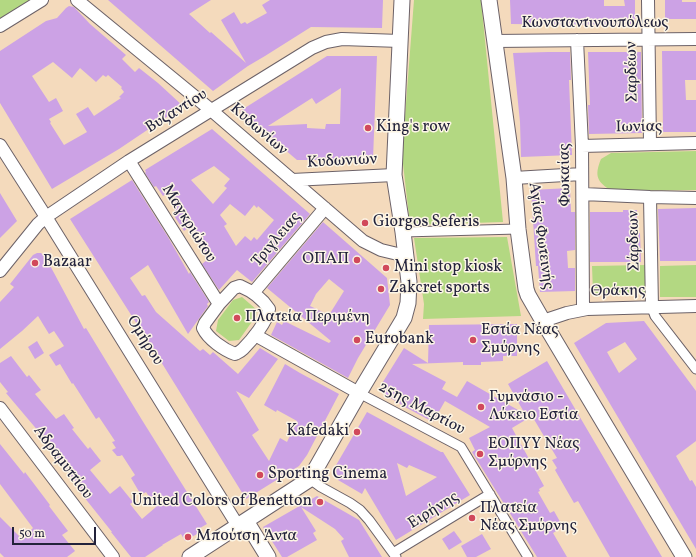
<!DOCTYPE html>
<html>
<head>
<meta charset="utf-8">
<style>
	body { margin:0 }
	#map { position:relative; width:696px; height:557px; overflow:hidden; background:#f4dabc; font-family:Vollkorn,serif }
	canvas { display:block }
	.scale { position:absolute; left:12px; top:527px; width:84px; height:18px; box-sizing:border-box; border:2px solid #22223b; border-top:0; padding-left:5px; font-size:12px; line-height:14px; white-space:nowrap; color:#22223b; -webkit-text-stroke:3px #fcf5e5; paint-order:stroke }
</style>
</head>
<body>
<div id="map">
<canvas width="696" height="557"></canvas>
<div class="scale">50 m</div>
</div>
<script>
const c = document.querySelector('canvas').getContext('2d');
c.lineJoin = 'round';
function fillPath(path, color) {
  c.fillStyle = color;
  c.fill(path, 'evenodd');
}
function trace(path, color, width, dash) {
  c.strokeStyle = color;
  c.lineWidth = width;
  c.lineCap = dash ? 'butt' : 'round';
  c.setLineDash(dash || []);
  c.stroke(path);
}
function write(font, color, halo, rows, align = 'center') {
  c.font = font + ' Vollkorn,serif';
  c.lineWidth = 3;
  c.setLineDash([]);
  c.textBaseline = 'middle';
  c.strokeStyle = halo;
  c.fillStyle = color;
  for (const [text, x, y, turn = 0] of rows) {
    c.save();
    c.translate(x, y);
    c.rotate((+turn || 0) * Math.PI / 180);
    c.textAlign = isNaN(turn) ? turn : align;
    if (halo) c.strokeText(text, 0, 0);
    c.fillText(text, 0, 0);
    c.restore();
  }
}
const green = new Path2D(`
	M0,0H30L0,19Z
	M414,0H481L503,222L410,225L402,155Z
	M696,151V190L612,191C597,182 594,176 601,159L611,153Z
	M507,237L521,316L423,319L424,304L414,238Z
	M646,265L647,293H593L592,266Z
	M696,265V297H660V266Z
	M242,297L257,310L256,316L239,340L229,341L216,331L218,320L233,300Z`);
const building = new Path2D(`
	M108,0H211L189,14L210,33L211,32L246,63L221,20L234,12L241,24L245,22L247,24L267,13L262,5L270,0H383L382,28L311,27L265,56L248,66L213,91Z
	M510,0H604V6H625L624,0H635V24L604,25L511,24Z
	M665,0H682V2H696V19H665Z
	M69,6L74,7L90,24L126,55L122,59L135,72L139,68L158,83L183,106L119,149L52,189L0,103V51L46,21L57,18L66,8ZM53,62L72,78L80,68L96,82L103,75L106,77L108,75L122,87L121,88L124,92L119,97L121,98L94,116L88,107L76,114L87,132L64,145L50,123L51,122L49,119L63,111L56,98L49,102L32,76Z
	M662,51H696V80H685L686,100H696V132H663Z
	M548,52H570L571,80H569L572,155L521,157L520,122L513,53Z
	M588,52H641L642,133L589,134L588,105H590Z
	M327,56H377L373,159L339,160H297L271,138L264,134L259,127H256L253,122L249,124L240,111ZM341,88L340,124H326L325,129L307,128V124L268,126L312,98L316,104Z
	M212,129L310,214L252,282L237,270L219,290L202,264L207,260L198,243L188,228L184,231L173,214L176,212L166,194L163,196L156,186L154,187L145,173L146,172L145,170ZM214,166L230,179L224,186L227,188L213,204L191,180ZM230,204L245,216L254,205L257,208L258,206L274,220L257,240L254,237L251,241L245,236L236,246L224,226L227,224L220,215Z
	M132,180L168,237L189,274L190,272L209,302L207,304L208,306L188,334L148,265L130,278L142,296L145,295L156,312L200,351L203,349L210,355L213,352L238,374L260,348L278,359L249,398L236,391L259,430L252,435L269,461L280,438L287,442L297,421L277,410L276,412L264,405L285,364L300,373L339,394L307,455L299,466L246,499L163,365L70,219Z
	M570,188L571,212H575V250L567,251L568,268H575V291L540,292L538,266H536L531,190Z
	M0,193L17,221L0,238Z
	M696,208V261H660L658,209Z
	M623,210H637V233H640L641,262H590V212H623Z
	M323,222L387,278L390,305L358,358L348,378L271,335L277,322L282,325L284,321L329,343L331,341L267,288ZM329,279L344,291L329,315L310,306L316,294Z
	M37,253H41L46,258L84,329L86,328L142,420L207,524L200,528L202,531L185,541L181,534L162,545H163L145,557H131L111,532H112L80,492L82,491L38,433L39,432L6,393L8,392L0,382V363L11,356L27,377L29,375L41,390L35,394L56,419L64,414L74,428L72,429L88,449L90,447L101,461L90,470L110,494L120,486L133,502L130,504L142,519L156,507L146,492L141,495L131,478L135,475L122,455L120,456H117L112,450L116,448L112,442L115,441L99,417L96,419L73,383L72,384L60,364L56,366L49,355L64,346L54,331L49,334L38,316L22,331L0,349V302L14,287L10,284L33,255Z
	M644,321L696,391V441L676,456L690,481L692,480L696,487V549L574,343L606,323ZM625,342L637,359L619,373L607,352Z
	M517,324V356H503V361L481,362V365H463V362L412,364L446,382L442,389L457,397L467,381L525,414L508,384L547,361L662,557H610L578,501L574,503L555,470L557,468L552,460L557,458L532,416L512,428L544,486L539,489L540,491L538,492L550,513L554,511L563,527L553,533L567,557H537L472,452L475,450L469,438L490,427L445,401L433,422L405,407L384,394L381,385L404,348L428,363L429,325Z
	M37,341L44,353L35,359L28,347Z
	M367,412L441,452H443L470,495L396,540L365,488L362,494L338,480L335,467ZM397,463L407,468L409,465L437,477L406,496Z
	M0,444L24,474L25,472L50,505L49,506L68,531L62,535L75,551L67,557H4L0,553V517L22,539L33,528L0,484Z
	M317,496L359,520L382,557H349L341,541L344,539L335,529L301,507L316,531L313,533L317,540L287,557H282L263,527Z
	M454,531L462,542L449,550L442,539Z
	M482,534L491,549L476,557H467L461,546Z`);
const pedestrian = new Path2D(`
	M403,232L518,229
	M652,308L655,316L696,369
	M359,393L461,447L528,557
	M310,479L321,487L350,503L360,510L369,520L396,557
	M393,553L490,494`);
const minor = new Path2D(`
	M77,0L211,110L363,241L381,250L406,256
	M648,0L650,144
	M0,26L42,0
	M577,40L582,146L583,309
	M494,41L696,39
	M0,145L46,217L238,526
	M582,146L696,143
	M129,161L219,304
	M514,178L582,174
	M292,180L394,175
	M583,194L650,197L696,198
	M650,197L652,308
	M0,271L38,224L46,217L129,161L312,48L326,42L342,39L400,41
	M240,286C252,291 262,298 269,309C267,322 252,340 243,349C240,352 237,353 235,354C224,350 208,339 203,328L205,323L219,304L234,288Z
	M253,293L325,208
	M543,321L567,313L587,309L696,306
	M255,335L359,393
	M0,408L113,557`);
const tertiary = new Path2D(`
	M489,0L514,178L518,229L526,289L528,295L543,321L684,557
	M246,521L268,557
	M190,557L310,479L359,393L404,318L408,303L409,282L403,232L394,175L402,0`);
const markers = [
	[368,128,4,"#d1495b"],
	[365,223,4,"#d1495b"],
	[357,260,4,"#d1495b"],
	[35,263,4,"#d1495b"],
	[386,268,4,"#d1495b"],
	[381,289,4,"#d1495b"],
	[237,318,4,"#d1495b"],
	[357,340,4,"#d1495b"],
	[473,340,4,"#d1495b"],
	[481,407,4,"#d1495b"],
	[357,432,4,"#d1495b"],
	[480,454,4,"#d1495b"],
	[260,475,4,"#d1495b"],
	[320,502,4,"#d1495b"],
	[472,518,4,"#d1495b"],
	[188,537,4,"#d1495b"]
];
const streetNames = [
	["Κωνσταντινουπόλεως",595,24],
	["Σαρδέων",633,72,-91],
	["Βυζαντίου",177,112,-32],
	["Ιωνίας",639,128,-1],
	["Κυδωνίων",258,130,41],
	["Κυδωνιών",342,162,-3],
	["Φωκαίας",566,175,-91],
	["Μαγκριώτου",188,224,58],
	["Αγίας Φωτεινής",540,236,82],
	["Τριγλειας",277,240,-50],
	["Σάρδεων",635,241,-91],
	["Θράκης",618,292,-1],
	["Ομήρου",144,341,58],
	["25ης Μαρτίου",421,409,28],
	["Αδραμυττίου",62,463,53],
	["Ειρήνης",434,511,-32]
];
const poiNames = [
	["King's row",376,128],
	["Giorgos Seferis",373,223],
	["ΟΠΑΠ",349,260,"right"],
	["Bazaar",43,263],
	["Mini stop kiosk",394,268],
	["Zakcret sports",389,289],
	["Πλατεία Περιμένη",245,318],
	["Εστία Νέας",481,331],
	["Σμύρνης",481,349],
	["Eurobank",365,340],
	["Γυμνάσιο -",489,398],
	["Λύκειο Εστία",489,416],
	["Kafedaki",349,432,"right"],
	["ΕΟΠΥΥ Νέας",488,445],
	["Σμύρνης",488,463],
	["Sporting Cinema",268,475],
	["United Colors of Benetton",312,502,"right"],
	["Πλατεία",480,509],
	["Νέας Σμύρνης",480,527],
	["Μπούτση Άντα",196,537]
];
fillPath(green, '#b3d882');
fillPath(building, '#cca2e5');
trace(pedestrian, '#6c6268', 11);
trace(minor, '#6c6268', 14);
trace(tertiary, '#6c6268', 17);
trace(pedestrian, '#fff', 9);
trace(minor, '#fff', 12);
trace(tertiary, '#fff', 15);
for (const [x, y, r, color] of markers) {
  const dot = new Path2D();
  dot.arc(x, y, r, 0, 2 * Math.PI);
  c.fillStyle = color;
  c.fill(dot);
  trace(dot, '#fcf5e5', 1.5);
}
write('16px', '#22223b', '#fcf5e5', streetNames);
write('16px', '#22223b', '#fcf5e5', poiNames, 'left');
</script>
</body>
</html>
